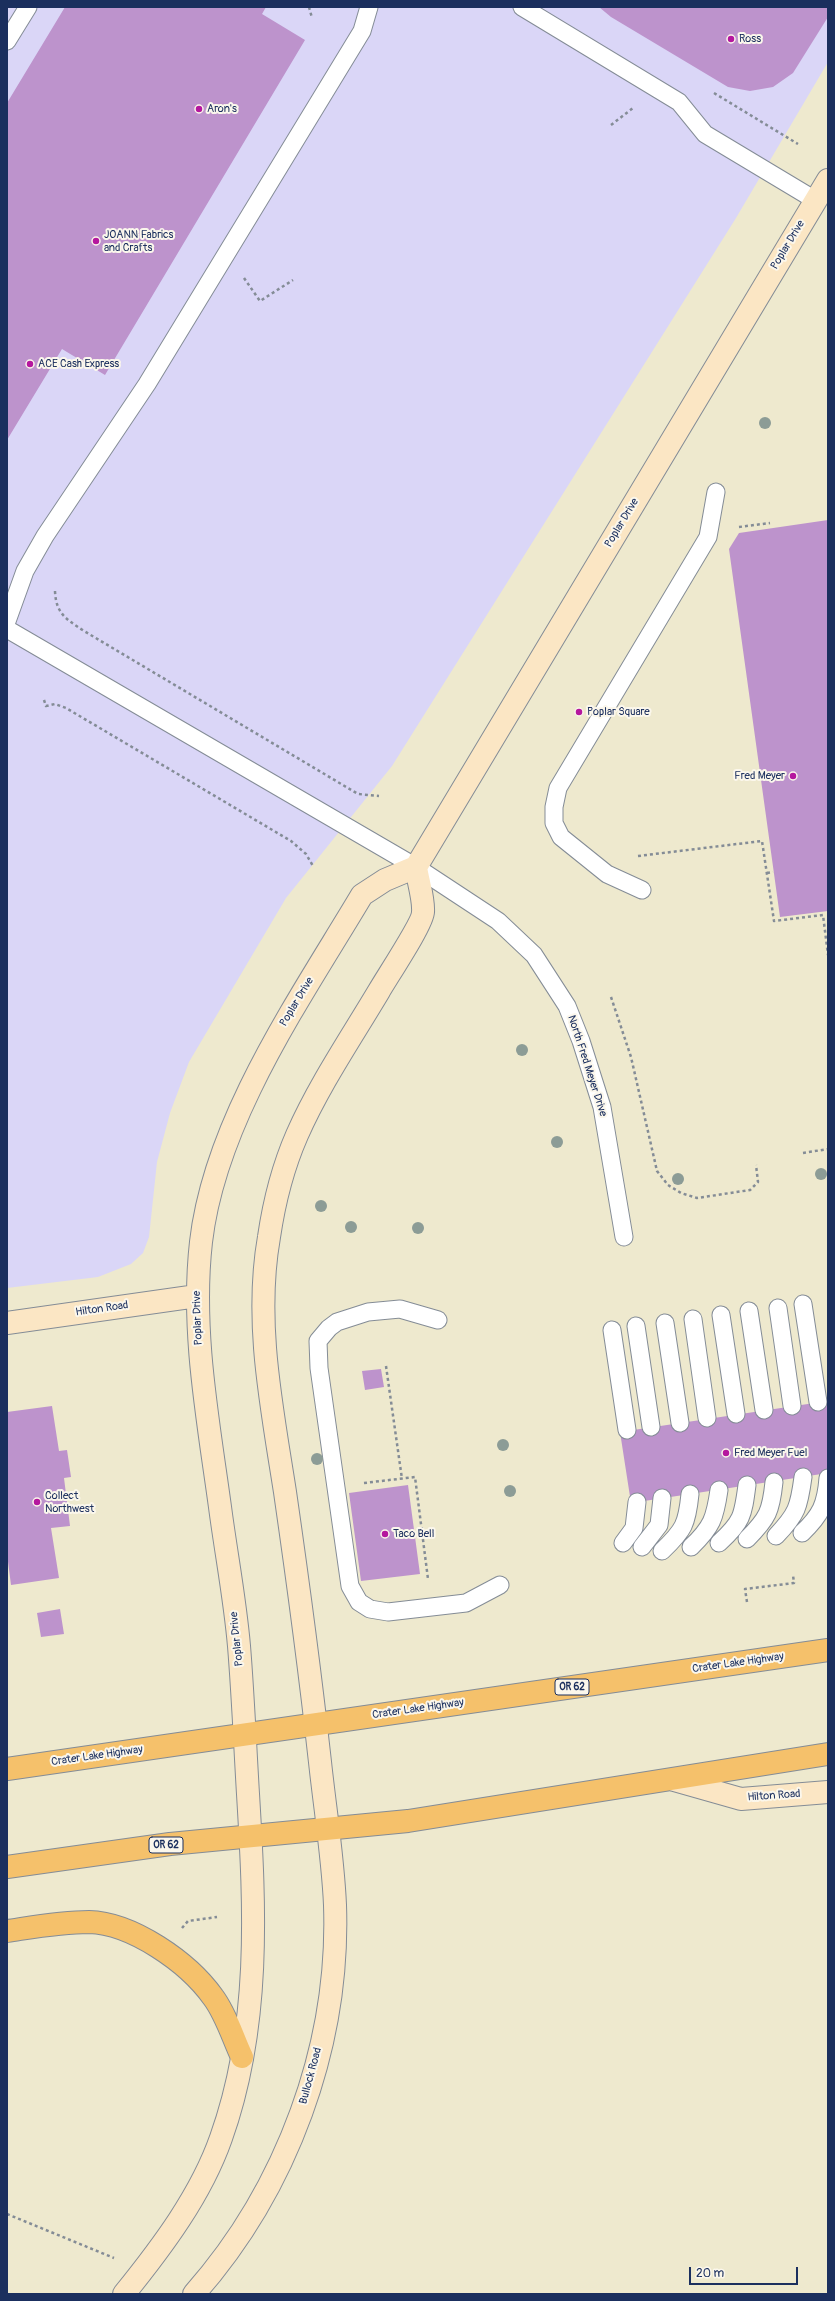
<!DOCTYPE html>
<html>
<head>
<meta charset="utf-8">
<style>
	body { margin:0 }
	#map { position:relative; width:835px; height:2301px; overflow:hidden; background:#eee9ce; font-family:Pangolin,sans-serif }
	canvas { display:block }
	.frame { position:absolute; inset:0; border:8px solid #1b2f5e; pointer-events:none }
	.scale { position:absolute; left:689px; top:2267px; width:109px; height:18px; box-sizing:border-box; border:2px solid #1b2f5e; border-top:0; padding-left:5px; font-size:12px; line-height:14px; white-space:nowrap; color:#1b2f5e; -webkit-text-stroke:3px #fbf7ec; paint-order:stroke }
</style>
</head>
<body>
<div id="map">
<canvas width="835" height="2301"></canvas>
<div class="frame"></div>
<div class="scale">20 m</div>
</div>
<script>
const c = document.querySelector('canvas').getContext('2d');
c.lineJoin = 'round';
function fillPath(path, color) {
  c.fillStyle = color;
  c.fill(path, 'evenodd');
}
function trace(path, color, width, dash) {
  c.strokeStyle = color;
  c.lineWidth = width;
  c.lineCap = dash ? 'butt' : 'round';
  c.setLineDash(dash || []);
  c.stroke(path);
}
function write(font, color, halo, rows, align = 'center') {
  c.font = font + ' Pangolin,sans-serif';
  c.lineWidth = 4;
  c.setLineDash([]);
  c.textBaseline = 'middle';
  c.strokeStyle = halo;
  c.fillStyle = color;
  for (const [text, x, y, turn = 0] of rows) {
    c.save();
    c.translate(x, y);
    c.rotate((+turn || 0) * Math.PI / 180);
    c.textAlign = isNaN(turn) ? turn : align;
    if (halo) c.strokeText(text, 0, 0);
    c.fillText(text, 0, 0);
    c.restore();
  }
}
const built = new Path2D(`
	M7,7H828V62L736,218L392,766L286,898L189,1062L170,1113L157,1162L149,1237L143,1253L131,1264L98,1277L7,1288Z`);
const building = new Path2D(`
	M65,7H266L262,14L305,40L105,375L62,349L7,440V103Z
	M599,7H828V17L793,73L773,87L750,91L728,87L611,17Z
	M828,520V911L780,917L729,549L739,533Z
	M381,1369L384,1387L365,1390L362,1371Z
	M828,1401V1473L631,1503L620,1432Z
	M52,1406L59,1451L67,1450L71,1477L64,1478L70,1526L51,1528L59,1578L11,1585L7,1554V1412Z
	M408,1485L420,1574L361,1581L349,1493Z
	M60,1609L64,1634L41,1637L37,1613Z`);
const path = new Path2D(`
	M309,7L312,18
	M714,93L798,144
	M611,125L633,108
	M244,278L260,301L293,280
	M739,527L770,523
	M55,591C56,614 66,619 84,631L358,794L379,796
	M44,700L46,706L55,704L66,708L291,841L306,854L313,866
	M638,856L762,841L774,921L823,915L828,955
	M767,873L773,872
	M611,997L631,1057L657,1171L668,1185L681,1193L697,1198L750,1190L758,1182L756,1165
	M803,1153L828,1149
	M386,1366L402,1479
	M364,1483L415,1477L428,1579
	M747,1602L745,1589L794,1583L793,1575
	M182,1928L188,1921L217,1917
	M7,2214L114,2258`);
const lane = new Path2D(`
	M522,7L679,102L705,134L815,200
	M7,41L28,7
	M7,621L25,571L45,536L147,384L362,31L369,7
	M7,629L416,867L498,921L534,955L567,1006L581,1041L602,1107L624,1237
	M642,890L607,874L561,837L554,823V807L558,788L708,537L716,492
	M803,1304L818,1402
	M778,1308L792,1406
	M749,1311L764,1410
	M721,1315L736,1414
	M693,1319L707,1418
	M438,1320L400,1309L368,1312L337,1322L329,1328L318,1341L319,1368L350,1586L359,1602L370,1609L388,1612L466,1603L500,1585
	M665,1323L680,1423
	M636,1326L651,1427
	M612,1330L627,1430
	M802,1533C821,1515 826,1504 828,1478
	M776,1536C797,1514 799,1507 803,1477
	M747,1539C768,1518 771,1511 774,1482
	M623,1543L634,1528L637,1502
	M719,1543C742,1522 743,1516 747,1485
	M642,1547L659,1525L662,1498
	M691,1547C712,1527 715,1518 719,1490
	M662,1551C684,1530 687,1524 690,1494`);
const secondary = new Path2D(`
	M7,1323L197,1296
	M674,1780L741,1799L828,1792
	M124,2294C162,2247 201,2195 221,2138C261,2026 255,1909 248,1794C245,1744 243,1695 239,1646C235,1599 226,1553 220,1507C208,1419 191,1330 201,1242C215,1120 300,999 362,895L385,880L416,867L828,180
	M194,2294C287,2189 340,2045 335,1905C333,1858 325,1809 320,1762C310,1672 298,1582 285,1492C272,1408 254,1322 269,1237C274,1203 283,1167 297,1135C319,1085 351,1038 379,991C387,977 423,923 423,912C424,899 418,881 416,867`);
const highway = new Path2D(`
	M7,1769L828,1650
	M7,1867L170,1844L408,1821L828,1754
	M7,1931C34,1927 61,1922 89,1922C132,1923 188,1962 213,1997C226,2014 233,2038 242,2057`);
const trees = [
	[765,423],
	[522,1050],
	[557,1142],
	[821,1174],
	[678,1179],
	[321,1206],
	[351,1227],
	[418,1228],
	[503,1445],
	[317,1459],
	[510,1491]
];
const markers = [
	[731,39,4,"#b5179e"],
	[199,109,4,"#b5179e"],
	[96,241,4,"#b5179e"],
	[30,364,4,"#b5179e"],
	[579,712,4,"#b5179e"],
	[793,776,4,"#b5179e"],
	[726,1453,4,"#b5179e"],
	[37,1502,4,"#b5179e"],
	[385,1534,4,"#b5179e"]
];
const shields = [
	[572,1687,34],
	[166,1845,34]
];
const shieldNames = [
	["OR 62",572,1687],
	["OR 62",166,1845]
];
const poiNames = [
	["Ross",739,39],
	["Aron's",207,109],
	["JOANN Fabrics",104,235],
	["and Crafts",104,248],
	["ACE Cash Express",38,364],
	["Poplar Square",587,712],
	["Fred Meyer",785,776,"right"],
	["Fred Meyer Fuel",734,1453],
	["Collect",45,1496],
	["Northwest",45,1509],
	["Taco Bell",393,1534]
];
const streetNames = [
	["Poplar Drive",788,245,-59],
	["Poplar Drive",622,523,-59],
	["Poplar Drive",297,1002,-59],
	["North Fred Meyer Drive",587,1066,72],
	["Hilton Road",102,1309,-8],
	["Poplar Drive",198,1318,-92],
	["Poplar Drive",237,1639,-96],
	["Crater Lake Highway",738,1663,-8],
	["Crater Lake Highway",418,1709,-8],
	["Crater Lake Highway",97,1756,-8],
	["Hilton Road",774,1796,-4],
	["Bullock Road",311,2076,-75]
];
fillPath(built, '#dad6f7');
fillPath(building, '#bd93cc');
trace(lane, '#848c96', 19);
trace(secondary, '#848c96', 24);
trace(highway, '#848c96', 24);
trace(path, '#848c96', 2.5, [3, 3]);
trace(lane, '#fff', 17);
trace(secondary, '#fbe6c4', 22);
trace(highway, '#f5c16b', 22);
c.fillStyle = '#8c9c96';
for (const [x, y] of trees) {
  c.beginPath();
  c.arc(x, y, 6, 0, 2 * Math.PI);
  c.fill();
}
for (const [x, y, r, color] of markers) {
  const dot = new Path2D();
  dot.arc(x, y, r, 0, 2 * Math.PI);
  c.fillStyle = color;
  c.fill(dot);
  trace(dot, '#fbf7ec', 1.5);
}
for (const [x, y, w] of shields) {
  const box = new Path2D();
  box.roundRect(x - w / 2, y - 8, w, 16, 3);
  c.fillStyle = '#fbf7ec';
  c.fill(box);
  trace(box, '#1b2f5e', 1);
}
write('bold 10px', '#1b2f5e', null, shieldNames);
write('11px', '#1b2f5e', '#fbf7ec', poiNames, 'left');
write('11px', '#1b2f5e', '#fbf7ec', streetNames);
</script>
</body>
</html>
